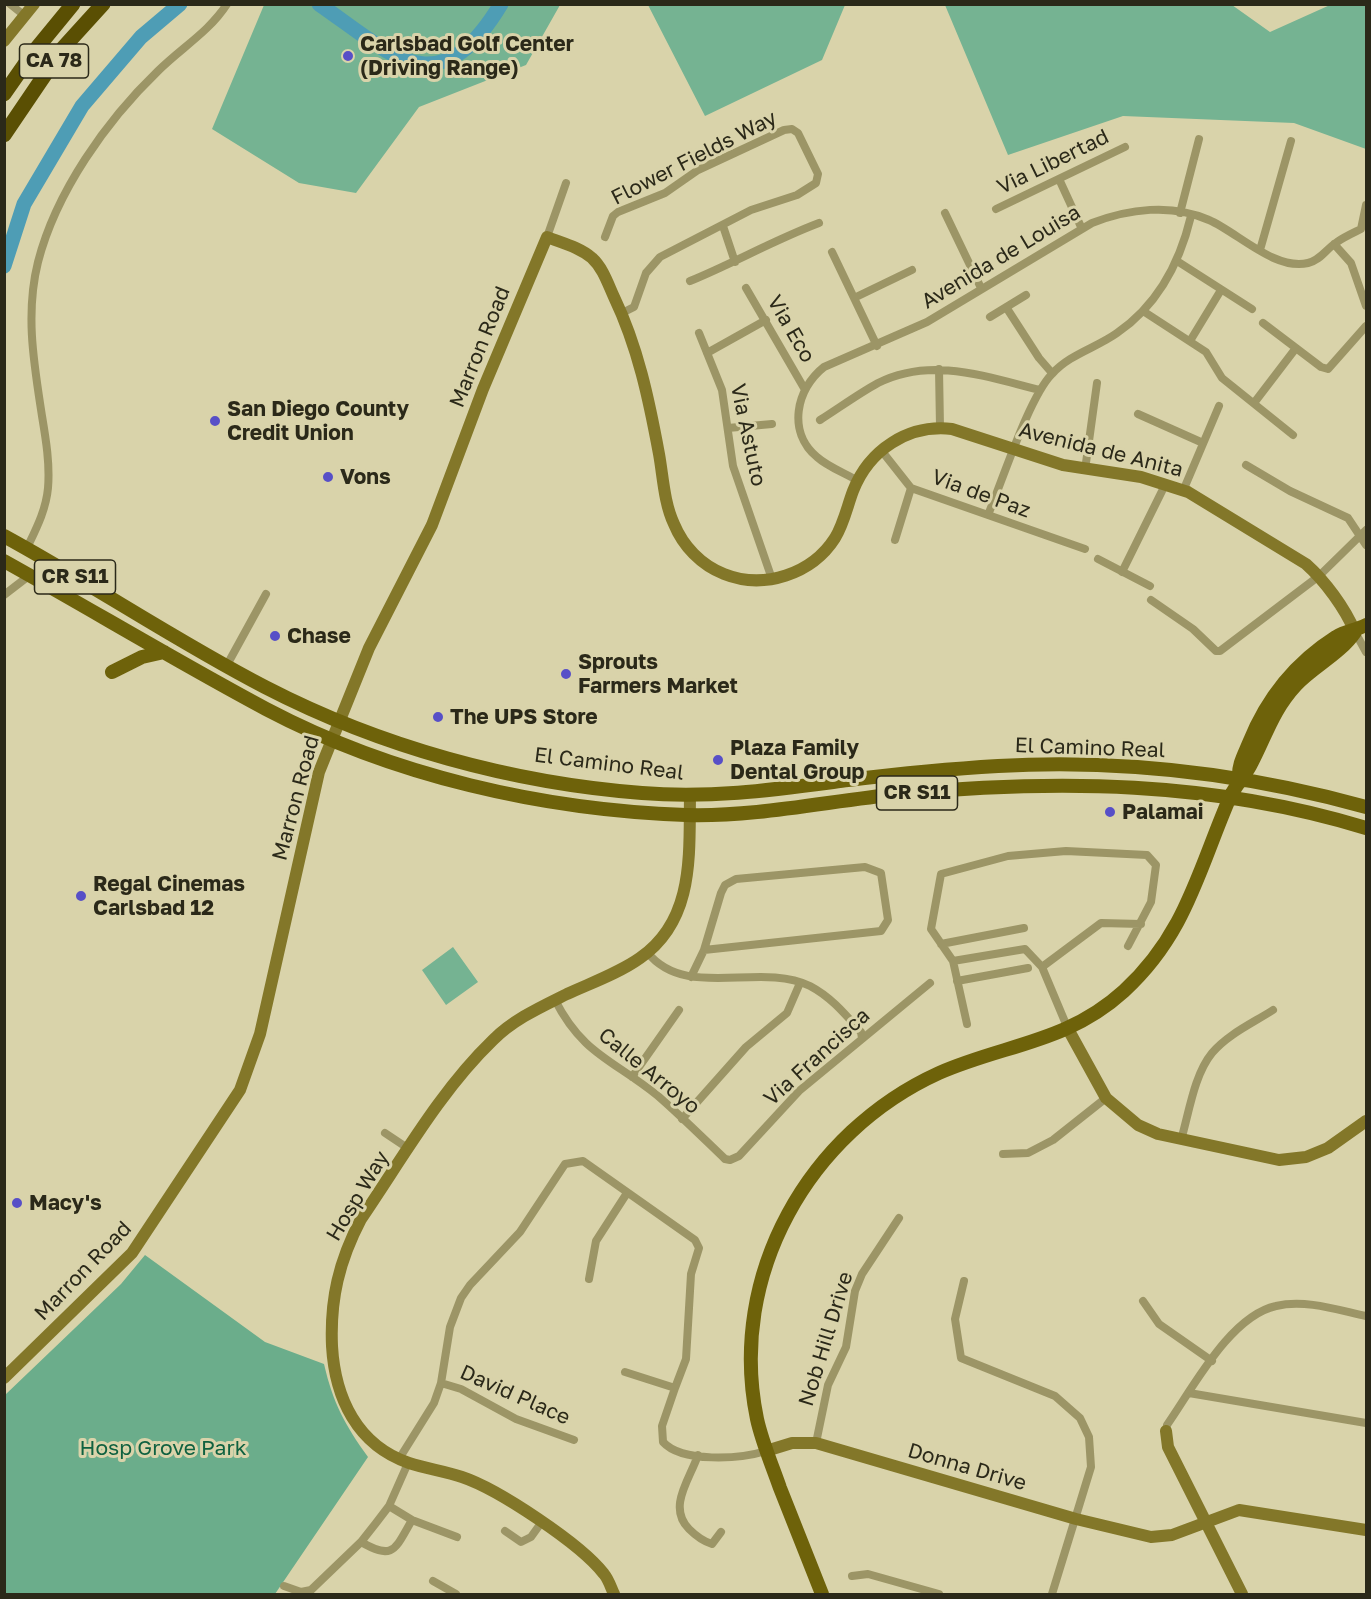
<!DOCTYPE html>
<html>
<head>
<meta charset="utf-8">
<style>
	body { margin:0 }
	#map { position:relative; width:1371px; height:1599px; overflow:hidden; background:#d9d3aa; font-family:"Golos Text",sans-serif }
	canvas { display:block }
	.frame { position:absolute; inset:0; border:6px solid #2b2919; pointer-events:none }
</style>
</head>
<body>
<div id="map">
<canvas width="1371" height="1599"></canvas>
<div class="frame"></div>
</div>
<script>
const c = document.querySelector('canvas').getContext('2d');
c.lineJoin = 'round';
function fillPath(path, color) {
  c.fillStyle = color;
  c.fill(path, 'evenodd');
}
function trace(path, color, width, dash) {
  c.strokeStyle = color;
  c.lineWidth = width;
  c.lineCap = dash ? 'butt' : 'round';
  c.setLineDash(dash || []);
  c.stroke(path);
}
function write(font, color, halo, rows, align = 'center') {
  c.font = font + ' "Golos Text",sans-serif';
  c.lineWidth = 6;
  c.setLineDash([]);
  c.textBaseline = 'middle';
  c.strokeStyle = halo;
  c.fillStyle = color;
  for (const [text, x, y, turn = 0] of rows) {
    c.save();
    c.translate(x, y);
    c.rotate((+turn || 0) * Math.PI / 180);
    c.textAlign = isNaN(turn) ? turn : align;
    if (halo) c.strokeText(text, 0, 0);
    c.fillText(text, 0, 0);
    c.restore();
  }
}
const green = new Path2D(`
	M264,5V4L560,5L526,65L419,107L356,193L299,183L212,129Z
	M648,5H845L822,60L705,116Z
	M945,5H1232L1270,32L1330,5H1366V149L1294,123L1123,116L1008,155Z
	M453,947L478,982L446,1005L422,970Z`);
const forest = new Path2D(`
	M145,1255L265,1342L324,1364C333,1403 345,1425 368,1457L275,1594H5V1395L121,1284Z`);
const river = new Path2D(`
	M319,4C394,56 438,108 501,4
	M4,266L24,204L82,106L141,37L180,4`);
const street = new Path2D(`
	M10,4L25,16
	M1059,179L1082,229
	M996,209L1125,147
	M945,213L981,288
	M1180,213L1199,139
	M723,226L735,262
	M547,237L566,183
	M605,237L613,216L618,212L665,193L698,170L784,130L792,129L798,133L818,174L816,183L797,195L751,210L660,257L646,273L634,307L622,313
	M1334,244L1351,263L1366,306
	M1260,250L1291,141
	M832,252L877,346
	M1177,261L1252,309
	M690,281C734,263 774,240 819,223
	M746,288L804,388
	M854,298L912,270
	M1006,307L1039,358L1052,373
	M1143,311L1206,352L1222,378L1293,435
	M990,317L1026,295
	M1263,323L1321,367L1328,369L1366,326
	M699,333L722,390L733,466L772,579
	M1190,341L1221,290
	M707,353L766,320
	M939,369L940,427
	M1254,403L1296,348
	M1138,414L1203,443
	M820,420C839,408 858,394 878,383C931,356 987,377 1040,390
	M728,428L772,424
	M881,450L911,488L1085,549
	M1246,465L1290,491L1348,518L1366,545
	M1085,470L1097,383
	M858,481C845,473 828,467 817,457C787,432 796,389 824,367L927,322L1092,223C1128,209 1172,203 1209,220C1237,232 1275,271 1308,263C1321,260 1326,249 1337,242C1344,237 1353,233 1361,229L1366,205
	M1183,491L1219,406
	M988,515C1002,482 1029,397 1052,374C1070,354 1096,348 1117,333C1158,305 1180,262 1191,216
	M895,540L911,488
	M27,548C36,529 46,510 48,488C50,464 46,440 42,416C34,364 25,314 38,262C56,192 106,121 158,71C181,48 209,32 227,4
	M1098,559L1150,586
	M1122,572L1165,485
	M4,595L30,575
	M1151,600L1193,629L1216,651H1220L1319,576L1366,530
	M1355,632L1366,652
	M227,665L266,594
	M865,867L881,873L888,920L881,931L704,950L721,893L725,885L736,879Z
	M941,944L1024,928
	M647,952C686,1001 759,961 810,986C831,997 845,1014 861,1032L862,1038
	M953,961L1025,949L1042,967
	M691,977L704,950
	M957,981L1028,968
	M555,1000C583,1055 614,1060 658,1096C681,1116 703,1138 725,1159L730,1160L739,1156L799,1091L930,983
	M967,1024L953,961L931,929L941,874L1008,856L1066,851L1147,855L1156,865L1151,902L1128,946
	M1068,1029L1042,967L1101,923L1141,924
	M632,1077L679,1010
	M682,1119L746,1047L787,1013L800,983
	M385,1133L409,1149
	M1181,1140C1189,1113 1194,1075 1212,1053C1228,1034 1253,1023 1273,1010
	M1003,1154L1028,1153L1053,1140L1106,1098
	M589,1279L596,1241L627,1193
	M964,1281L955,1319L961,1358L1055,1396L1080,1418L1089,1437L1091,1467L1052,1594
	M1143,1301L1159,1324L1212,1361
	M625,1372L675,1388L662,1426L663,1442C682,1463 740,1459 766,1451
	M441,1383L461,1389L516,1419L574,1440
	M1189,1393L1366,1423
	M1166,1431L1167,1425C1193,1388 1230,1316 1276,1306C1305,1299 1338,1310 1366,1316
	M816,1443L828,1385L846,1347L855,1291L862,1274L899,1218
	M698,1455C690,1479 667,1507 689,1529C696,1536 702,1541 712,1544L721,1532
	M399,1459L434,1403L441,1383L450,1327L461,1298L470,1285L520,1232L565,1164L583,1161L695,1240L699,1248L691,1274L686,1359L675,1388
	M389,1506L412,1520L457,1537
	M505,1531L521,1542L531,1537L541,1523
	M361,1542C394,1561 395,1549 412,1520
	M852,1576L868,1574L939,1594
	M433,1581L456,1594
	M284,1586L301,1592L311,1590L361,1542L376,1523L389,1506L408,1463`);
const secondary = new Path2D(`
	M4,41L34,4
	M1068,1029L1106,1098L1138,1125L1158,1134L1279,1160L1306,1157L1328,1148L1366,1121
	M4,1378L132,1253L240,1090L260,1034L319,772L369,648L432,525L483,389L547,237C562,243 579,247 592,258C603,268 608,284 614,297C638,347 649,400 659,454C663,476 664,503 674,524C683,546 701,565 724,574C764,590 812,574 835,538C844,523 847,507 853,491C869,450 908,424 952,429L1063,465L1141,477L1188,492L1306,564C1325,581 1345,608 1355,632
	M1166,1431L1168,1447L1242,1594
	M766,1451L792,1443H816L1076,1519L1151,1537L1172,1535L1239,1510L1366,1530
	M614,1594C611,1588 609,1580 604,1574C581,1544 498,1489 462,1477C445,1471 427,1469 409,1463C357,1445 335,1398 332,1346C330,1299 339,1261 361,1219C402,1159 440,1091 493,1040C514,1019 541,1007 567,994C591,983 619,973 640,958C695,920 689,854 690,796`);
const primary = new Path2D(`
	M4,536C92,584 176,641 265,687C381,747 512,783 642,793C712,799 779,789 848,780C898,774 948,769 998,766C1122,759 1247,774 1366,807
	M4,561C92,610 178,662 266,709C393,776 543,810 686,815C757,817 828,801 899,794C1058,779 1212,781 1366,828
	M112,672L142,657L164,652
	M1239,778C1238,765 1244,755 1249,743C1267,698 1295,663 1336,637C1345,631 1357,630 1366,625
	M822,1594C808,1559 794,1523 780,1488C772,1465 762,1442 757,1419C727,1275 809,1132 939,1073C1005,1044 1067,1043 1124,991C1186,934 1198,871 1230,797C1236,785 1244,777 1250,766C1266,736 1272,711 1296,685C1314,666 1340,654 1355,632`);
const highway = new Path2D(`
	M4,94L32,54L73,4
	M4,135L63,48L103,4`);
const markers = [
	[348,56,6,"#574fc7"],
	[215,421,6,"#574fc7"],
	[328,477,6,"#574fc7"],
	[275,636,6,"#574fc7"],
	[566,674,6,"#574fc7"],
	[438,717,6,"#574fc7"],
	[718,760,6,"#574fc7"],
	[1110,812,6,"#574fc7"],
	[81,896,6,"#574fc7"],
	[17,1203,6,"#574fc7"]
];
const shields = [
	[54,61,69],
	[75,577,81],
	[917,793,81]
];
const shieldNames = [
	["CA 78",54,61],
	["CR S11",75,577],
	["CR S11",917,793]
];
const poiNames = [
	["Carlsbad Golf Center",360,44],
	["(Driving Range)",360,68],
	["San Diego County",227,409],
	["Credit Union",227,433],
	["Vons",340,477],
	["Chase",287,636],
	["Sprouts",578,662],
	["Farmers Market",578,686],
	["The UPS Store",450,717],
	["Plaza Family",730,748],
	["Dental Group",730,772],
	["Palamai",1122,812],
	["Regal Cinemas",93,884],
	["Carlsbad 12",93,908],
	["Macy's",29,1203]
];
const streetNames = [
	["Flower Fields Way",694,158,-27],
	["Via Libertad",1053,162,-26],
	["Avenida de Louisa",1001,257,-31],
	["Via Eco",791,329,60],
	["Marron Road",480,347,-68],
	["Via Astuto",748,435,78],
	["Avenida de Anita",1101,450,14],
	["Via de Paz",981,494,20],
	["El Camino Real",1090,748,2],
	["El Camino Real",609,764,7],
	["Marron Road",296,798,-75],
	["Via Francisca",817,1057,-42],
	["Calle Arroyo",649,1071,39],
	["Hosp Way",358,1196,-59],
	["Marron Road",83,1271,-46],
	["Nob Hill Drive",826,1339,-73],
	["David Place",515,1395,24],
	["Donna Drive",967,1467,16]
];
const parkNames = [
	["Hosp Grove Park",163,1448]
];
fillPath(green, '#75b392');
fillPath(forest, '#6bad8b');
trace(river, '#4e9db5', 15);
trace(street, '#9c9566', 8);
trace(secondary, '#837729', 12);
trace(primary, '#6e620a', 14);
trace(highway, '#5a4f03', 15);
for (const [x, y, r, color] of markers) {
  const dot = new Path2D();
  dot.arc(x, y, r, 0, 2 * Math.PI);
  c.fillStyle = color;
  c.fill(dot);
  trace(dot, '#d9d3aa', 2);
}
for (const [x, y, w] of shields) {
  const box = new Path2D();
  box.roundRect(x - w / 2, y - 17, w, 34, 4.5);
  c.fillStyle = '#d9d3aa';
  c.fill(box);
  trace(box, '#2b2919', 1.5);
}
write('bold 20px', '#2b2919', null, shieldNames);
write('bold 21px', '#2b2919', '#d9d3aa', poiNames, 'left');
write('21px', '#2b2919', '#d9d3aa', streetNames);
write('21px', '#0f6140', '#d9d3aa', parkNames);
</script>
</body>
</html>
